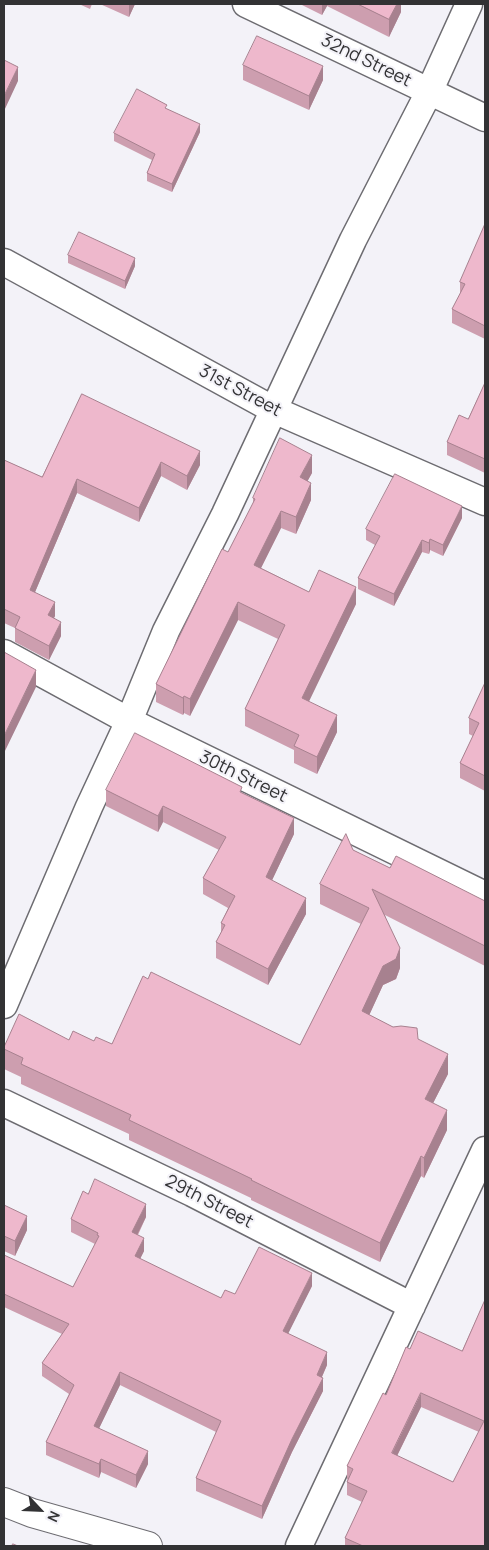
<!DOCTYPE html>
<html>
<head>
<meta charset="utf-8">
<style>
	body { margin:0 }
	#map { position:relative; width:489px; height:1550px; overflow:hidden; background:#f3f2f8; font-family:Manrope,sans-serif }
	canvas { display:block }
	.frame { position:absolute; inset:0; border:5px solid #323234; pointer-events:none }
	.north { position:absolute; left:15px; top:1485px; width:50px; height:50px; -webkit-text-stroke:4px #f3f2f8; paint-order:stroke; rotate:115deg; font-size:14px; font-weight:700; line-height:20px; text-align:center; color:#323234 }
	.north::after { content:''; display:block; margin:auto; width:18px; height:22px; background:#323234; clip-path:polygon(50% 0,100% 100%,50% 72%,0 100%) }
</style>
</head>
<body>
<div id="map">
<canvas width="489" height="1550"></canvas>
<div class="frame"></div>
<div class="north">N</div>
</div>
<script>
const c = document.querySelector('canvas').getContext('2d');
c.lineJoin = 'round';
function trace(path, color, width, dash) {
  c.strokeStyle = color;
  c.lineWidth = width;
  c.lineCap = dash ? 'butt' : 'round';
  c.setLineDash(dash || []);
  c.stroke(path);
}
function fillPath(path, color) {
  c.fillStyle = color;
  c.fill(path, 'evenodd');
}
function write(font, color, halo, rows, align = 'center') {
  c.font = font + ' Manrope,sans-serif';
  c.lineWidth = 4;
  c.setLineDash([]);
  c.textBaseline = 'middle';
  c.strokeStyle = halo;
  c.fillStyle = color;
  for (const [text, x, y, turn = 0] of rows) {
    c.save();
    c.translate(x, y);
    c.rotate((+turn || 0) * Math.PI / 180);
    c.textAlign = isNaN(turn) ? turn : align;
    if (halo) c.strokeText(text, 0, 0);
    c.fillText(text, 0, 0);
    c.restore();
  }
}
const minor = new Path2D(`
	M246,4L485,118
	M4,262L274,410L485,502
	M4,653L129,721L485,895
	M4,1005L89,807L129,721L166,631L225,514L353,240L429,92L469,4
	M4,1103L192,1193L412,1306
	M299,1546L485,1150`);
const tertiary = new Path2D(`
	M4,1502L32,1513L148,1546`);
const wall = new Path2D(`
	M79,4H92L90,9Z
	M100,4H135L129,17Z
	M300,4H401V12L389,37L327,6L322,15Z
	M243,65L323,80L309,110L243,80Z
	M167,109L200,132L172,192L147,181V173L152,160L114,141V133Z
	M485,224V339L452,323V309L460,295V282Z
	M68,255L135,266L125,289L68,263Z
	M485,383V473L447,455V442L468,419Z
	M82,394L200,465L187,490L161,476L139,522L77,493L35,592L55,616L54,618L61,636L49,660L15,642V628L4,623V460L42,477Z
	M312,473L307,481L311,500L296,534L281,528L261,568L309,592L356,604L308,701L337,732L317,774L294,763V750L245,726V709L278,639L238,620L190,716L184,713L183,715L156,702V684L228,552L253,504V498Z
	M462,518L443,556L430,550L429,554L422,552L394,606L358,589V578L375,545L366,540V529Z
	M485,683V791L460,778V763L473,736L469,734V718Z
	M106,790L242,793L294,834L272,880L306,914L268,985L216,958V942L221,933V923L228,908L203,894V878L219,850L163,822L158,832L106,806Z
	M353,850L390,868L485,901V966L385,915L400,968L396,979L383,985L369,1015L393,1027L418,1039L448,1074L433,1103L447,1130L424,1178L421,1176L380,1262L251,1200V1198L129,1140V1134L21,1084V1077L4,1069V1047L69,1040L94,1041L112,1044L148,979L300,1045L361,924L320,904V884Z
	M88,1194L146,1217L138,1235L144,1251L140,1259L221,1298L235,1294L312,1286L288,1333L327,1365L322,1377L323,1391L292,1452L262,1519L196,1491V1478L216,1432L120,1385L99,1428L148,1464L136,1488L101,1472L99,1478L46,1455V1442L69,1394L42,1376V1363L62,1334L4,1307V1255L73,1287L95,1244L71,1232V1219Z
	M4,1205L27,1230L15,1256L4,1251Z
	M485,1300V1546H345V1538L362,1502L347,1495V1482L348,1480L347,1479V1466L386,1395L410,1349L462,1351ZM421,1407L479,1432L453,1482L397,1456Z`);
const shadedWall = new Path2D(`
	M129,4H135L129,17Z
	M322,4H327V6L322,15Z
	M397,4H401V12L389,37V19Z
	M323,66V80L309,110V96Z
	M18,67V81L4,111V96Z
	M200,124V132L172,192V184Z
	M135,258V266L125,289V281Z
	M200,451V465L187,490V476Z
	M312,455V473L300,495V477Z
	M161,462V476L139,522V508Z
	M77,479V493L30,604V590Z
	M311,483V500L296,534V517Z
	M462,506V518L443,556V545Z
	M281,511V528L254,582V565Z
	M430,539V550L429,554V543Z
	M422,540V552L394,606V594Z
	M356,587V604L302,716V698Z
	M55,602V616L48,629V615Z
	M238,602V620L190,716V699Z
	M61,622V636L49,660V646Z
	M36,670V687L4,753V736Z
	M184,696V713L183,715V698Z
	M337,715V732L317,774V757Z
	M163,806V822L158,832V816Z
	M294,818V834L266,893V877Z
	M306,898V914L268,985V969Z
	M400,948V968L396,979L383,985L362,1031V1011L383,966Z
	M448,1054V1074L425,1119V1099Z
	M447,1110V1130L424,1178V1158Z
	M421,1156V1176L380,1262V1243Z
	M146,1204V1217L132,1245V1232Z
	M27,1216V1230L15,1256V1241Z
	M144,1238V1251L135,1269V1256Z
	M312,1273V1286L283,1344V1331Z
	M327,1352V1365L317,1388V1375Z
	M120,1372V1385L94,1439V1426Z
	M323,1378V1391L292,1452L262,1519V1506L292,1439Z
	M421,1393V1407L392,1466V1453Z
	M148,1451V1464L136,1488V1475Z
	M101,1459V1472L99,1478V1464Z`);
const building = new Path2D(`
	M358,4H397L389,19Z
	M257,36L323,66L309,96L243,65Z
	M4,60L18,67L4,96Z
	M137,89L167,105L165,108L200,124L172,184L147,173L155,154L114,133Z
	M485,224V326L452,309L465,284L460,282Z
	M79,232L135,258L125,281L68,255Z
	M485,383V459L447,442L459,415L468,419Z
	M82,394L200,451L187,476L161,462L139,508L77,479L30,590L55,602L48,615L61,622L49,646L15,628L20,617L4,609V460L42,477Z
	M280,438L312,455L300,477L311,483L296,517L281,511L254,565L309,592L319,570L356,587L302,698L337,715L317,757L294,746L299,735L245,709L285,625L238,602L190,699L184,696L183,698L156,684L222,549L228,552L255,499L253,498Z
	M395,474L462,506L443,545L430,539L429,543L422,540L394,594L358,578L380,536L366,529Z
	M4,652L36,670L4,736Z
	M485,683V776L460,763L479,723L469,718Z
	M135,733L242,787L240,792L294,818L266,877L306,898L268,969L216,942L225,925L221,923L235,896L203,878L226,837L163,806L158,816L106,790Z
	M346,834L353,850L390,868L396,856L485,901V946L372,889L400,948L396,959L383,966L362,1011L393,1027L401,1026L417,1028L418,1039L448,1054L425,1099L447,1110L424,1158L421,1156L380,1243L251,1180L252,1179L129,1120L131,1115L21,1064L23,1058L4,1049V1047L19,1014L69,1040L73,1031L94,1041L96,1037L112,1044L143,976L148,979L151,972L300,1045L369,908L320,884Z
	M95,1179L146,1204L132,1232L144,1238L135,1256L221,1298L225,1290L235,1294L259,1247L312,1273L283,1331L327,1352L317,1375L323,1378L292,1439L262,1506L196,1478L221,1421L120,1372L94,1426L148,1451L136,1475L101,1459L99,1464L46,1442L74,1385L42,1363L69,1324L4,1294V1255L73,1287L99,1236L97,1235L98,1233L71,1219L83,1191L88,1194Z
	M4,1205L27,1216L15,1241L4,1236Z
	M485,1300V1546H363L345,1538L367,1491L347,1482L353,1469L347,1466L383,1393L386,1395L406,1347L410,1349L418,1331L462,1351ZM421,1393L484,1421L453,1482L392,1453Z
	M13,1544L18,1546H12Z`);
const streetNames = [
	["32nd Street",366,61,26],
	["31st Street",240,391,28],
	["30th Street",243,777,26],
	["29th Street",209,1202,27]
];
trace(minor, '#6d6c71', 29);
trace(tertiary, '#6d6c71', 30);
trace(minor, '#fff', 26);
trace(tertiary, '#fff', 28);
fillPath(wall, '#cd9eaf');
fillPath(shadedWall, '#a7818f');
fillPath(building, '#eeb8cc');
trace(building, '#a7818f', 1);
write('18px', '#323234', '#f3f2f8', streetNames);
</script>
</body>
</html>
